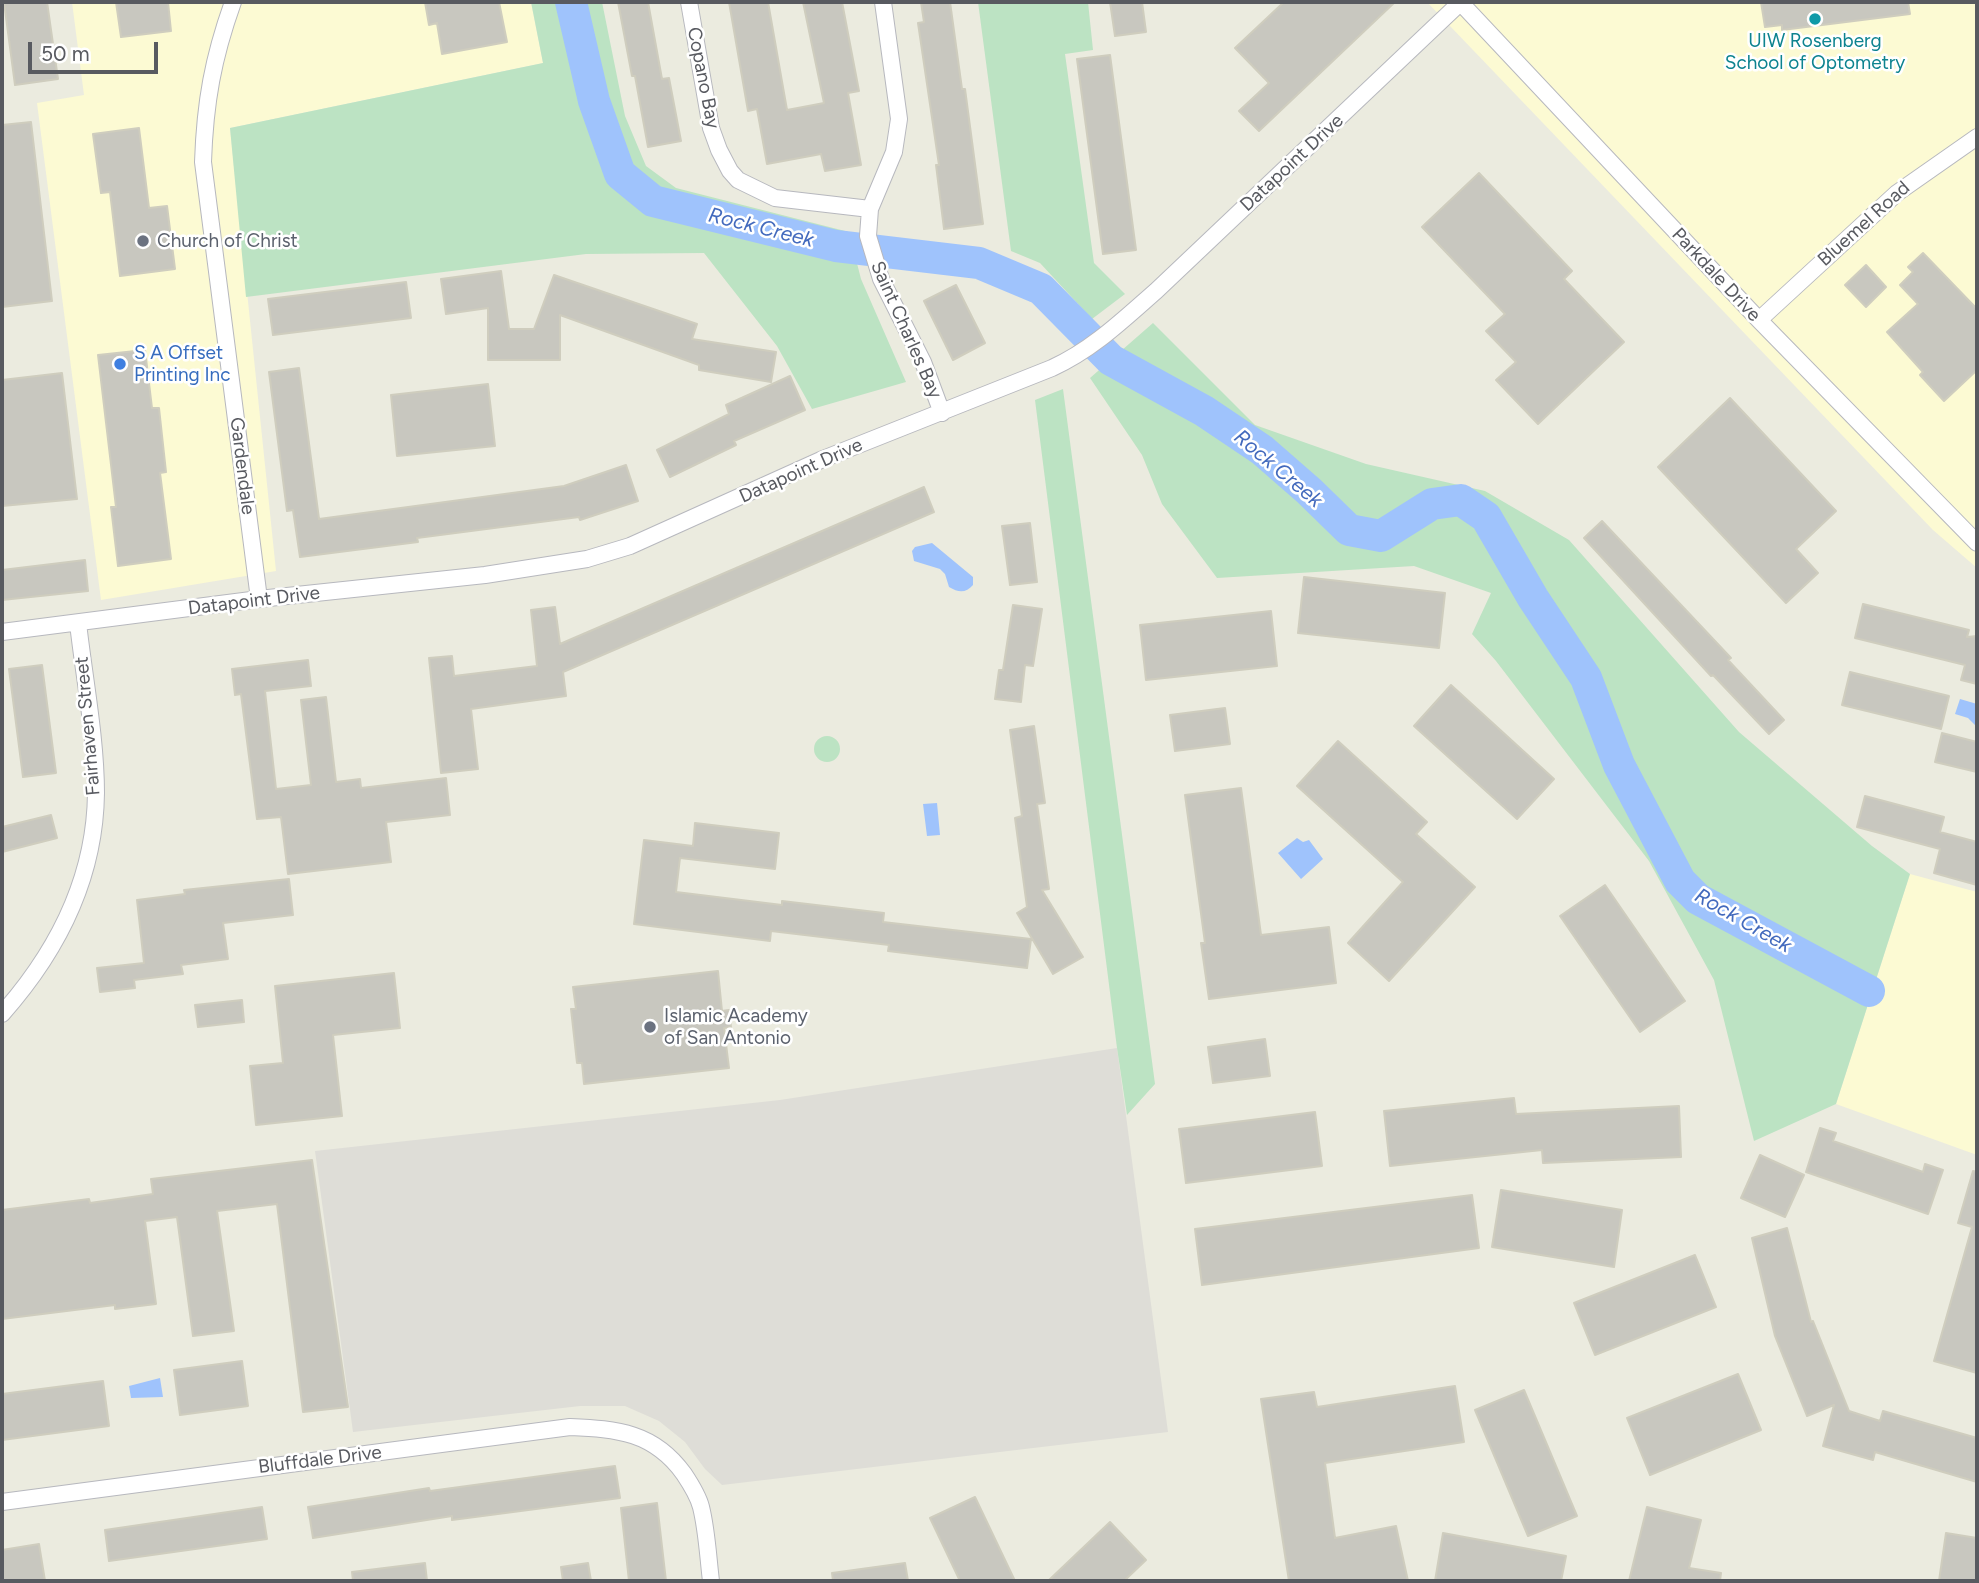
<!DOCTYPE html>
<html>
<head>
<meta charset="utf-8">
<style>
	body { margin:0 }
	#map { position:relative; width:1979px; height:1583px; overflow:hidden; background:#ebebdf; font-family:Figtree,sans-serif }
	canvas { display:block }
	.frame { position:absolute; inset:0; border:4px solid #585a60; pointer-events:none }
	.scale { position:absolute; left:28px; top:42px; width:130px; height:32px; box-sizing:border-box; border:4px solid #585a60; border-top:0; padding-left:9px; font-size:21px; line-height:24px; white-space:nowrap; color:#585a60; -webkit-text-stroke:5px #fff; paint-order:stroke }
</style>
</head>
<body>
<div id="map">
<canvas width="1979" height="1583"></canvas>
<div class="frame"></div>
<div class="scale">50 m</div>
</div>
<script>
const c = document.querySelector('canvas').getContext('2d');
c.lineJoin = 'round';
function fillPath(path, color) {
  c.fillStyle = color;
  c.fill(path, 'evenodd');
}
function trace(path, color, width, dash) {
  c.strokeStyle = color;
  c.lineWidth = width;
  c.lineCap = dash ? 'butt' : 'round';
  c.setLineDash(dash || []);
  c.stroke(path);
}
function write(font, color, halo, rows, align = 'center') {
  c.font = font + ' Figtree,sans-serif';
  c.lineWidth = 5;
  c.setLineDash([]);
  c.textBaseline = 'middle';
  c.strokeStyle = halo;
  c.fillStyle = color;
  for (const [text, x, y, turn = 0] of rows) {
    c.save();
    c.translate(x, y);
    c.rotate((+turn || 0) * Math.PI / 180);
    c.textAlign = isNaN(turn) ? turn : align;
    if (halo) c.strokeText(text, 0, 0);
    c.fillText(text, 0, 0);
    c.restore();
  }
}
const commercial = new Path2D(`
	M72,2H531L543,63L230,128L276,571L101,600L37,103L84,95Z
	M1427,2H1977V568L1933,530Z
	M1910,874L1977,892V1155L1836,1104Z`);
const industrial = new Path2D(`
	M1117,1048L1168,1432L722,1485L705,1469L685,1442L659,1421L625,1406H580L353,1432L315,1151L780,1100Z`);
const green = new Path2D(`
	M531,2H602L625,116L646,166L676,188L849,232L861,279L906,382L812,409L777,346L704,253L586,254L246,297L230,128L543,63Z
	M978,2H1088L1093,50L1065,54L1094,263L1125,294L1092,319L1040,263L1011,251Z
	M1153,323L1255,425L1366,464L1485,491L1569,540L1739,732L1872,846L1910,874L1836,1104L1754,1141L1714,980L1649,861L1496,661L1472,634L1491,593L1414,566L1217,578L1162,504L1142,455L1090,378Z
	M1063,389L1155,1084L1127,1115L1117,1048L1035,400Z
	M814 749a13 13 0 1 1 26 0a13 13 0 1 1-26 0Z`);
const water = new Path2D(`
	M932,543L973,577V585C966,593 959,593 949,587L945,574L940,569L914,561L912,551L915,547Z
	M1960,699L1977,704V727L1968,718L1955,714Z
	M937,803L940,835L927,836L923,804Z
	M1297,838L1303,842L1309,840L1323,859L1301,879L1278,853Z
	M160,1378L163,1397L131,1398L129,1386Z`);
const river = new Path2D(`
	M571,2L594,101L620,174L653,201L836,246L979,263L1041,289L1111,360L1204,411L1262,450L1309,491L1349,530L1381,536L1432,504L1461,500L1486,517L1533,598L1586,678L1619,765L1680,881L1698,899L1869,991`);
const building = new Path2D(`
	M4,2H47L58,79L15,85Z
	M116,2H168L171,31L121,37Z
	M425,2H499L507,42L442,54L437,23L429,25Z
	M618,2H648L662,79L669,78L681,141L648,147L635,76H632Z
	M729,2H768L787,110L824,103L803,2H842L859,91L848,93L861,165L825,171L821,154L767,164L757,109L748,111Z
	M921,2H950L962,89H965L983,224L944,229L936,165H939L918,23L924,22Z
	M1110,2H1142L1146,32L1115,36Z
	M1284,2H1395L1259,131L1239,111L1269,83L1235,48Z
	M1761,2H1908L1910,14L1782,30V25L1765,27Z
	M1110,55L1136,250L1103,254L1077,59Z
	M31,122L52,301L2,307V125Z
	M139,128L149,208L167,206L175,269L120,276L110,192L101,193L93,134Z
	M1479,173L1572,271L1564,279L1624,342L1538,424L1496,380L1516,362L1486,331L1505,314L1422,227Z
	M1923,253L1977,309V370L1944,401L1920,375L1923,372L1887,332L1918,304L1900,285L1913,272L1908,267Z
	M1866,265L1886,287L1866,307L1845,285Z
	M501,271L509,329H534L554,275L697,324L692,339L776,352L771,382L699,370V365L560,315V360H488V308L446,314L441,279Z
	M406,282L411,318L273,335L268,299Z
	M956,285L985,343L953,360L924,301Z
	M145,350L152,408H159L166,472L160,473L171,559L118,566L111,507H116L98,355Z
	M299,368L319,519L564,486L626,465L638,501L580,520L579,517L417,538L418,542L300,557L293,510L287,511L269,372Z
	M62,373L77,499L2,506V380Z
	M790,376L805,410L734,441L736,445L670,477L657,450L729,414L726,405Z
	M488,384L495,446L397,456L391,395Z
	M1730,398L1836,511L1796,549L1818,573L1786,603L1658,467Z
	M924,487L934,512L563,672L566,696L471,709L478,769L441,773L429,658L452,656L454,676L537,666L531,610L555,607L560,644Z
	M1602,521L1731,658L1728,660L1784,720L1769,734L1713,675L1711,676L1584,538Z
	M1030,523L1037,582L1010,585L1002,526Z
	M85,560L88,591L2,600V570Z
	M1304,577L1445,593L1439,648L1298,633Z
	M1863,604L1969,630L1967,637L1977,636V684L1961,680L1965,665L1855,638Z
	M1013,605L1042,609L1033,666L1025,665L1021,702L995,699L999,670H1003Z
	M1271,611L1277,666L1146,680L1140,625Z
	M308,660L311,686L265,691L276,789L311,785L301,700L326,697L336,782L360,779L361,788L446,778L450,815L386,822L391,862L288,874L281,817L257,819L241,694L235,695L232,669Z
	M42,665L56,773L23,777L9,669Z
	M1850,672L1949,696L1941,729L1842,705Z
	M1451,685L1554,779L1517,819L1414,726Z
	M1225,708L1230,744L1175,751L1170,715Z
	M1034,726L1045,803L1037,804L1049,889L1042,890L1083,957L1053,974L1017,913L1027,907L1015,818L1022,816L1010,730Z
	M1942,733L1977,742V772L1935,762Z
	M1338,741L1427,822L1416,834L1475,887L1389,981L1348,943L1403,882L1297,786Z
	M1241,788L1261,935L1329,927L1336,983L1209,999L1201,943H1205L1185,795Z
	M1865,796L1944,817L1940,832L1977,842V885L1934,873L1940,849L1857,827Z
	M51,815L57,838L2,852V827Z
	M695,823L779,833L775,869L680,858L676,892L782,905V901L884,913L883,922L1031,939L1027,968L888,951L889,945L771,931L770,941L634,924L644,840L693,846Z
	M289,879L293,915L223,923L228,959L181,965L183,974L134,980L135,988L100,992L97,968L144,963L137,900L185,894L184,890Z
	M1605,885L1685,1001L1640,1032L1560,916Z
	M718,971L722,1011L729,1010L731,1027L724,1028L729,1068L584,1084L582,1063H577L571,1009H576L573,987Z
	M394,973L400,1028L333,1035L342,1116L256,1125L250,1066L283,1063L275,986Z
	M242,1000L244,1022L198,1027L195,1005Z
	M1265,1039L1270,1076L1213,1083L1208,1047Z
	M1514,1098L1516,1114L1679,1106L1681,1157L1543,1163L1542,1150L1390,1166L1384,1111Z
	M1315,1112L1322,1166L1186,1183L1179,1129Z
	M1820,1128L1836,1133L1833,1141L1923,1172L1925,1164L1943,1170L1928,1214L1806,1172Z
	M1760,1155L1804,1175L1785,1217L1741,1198Z
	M312,1160L348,1407L303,1412L277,1204L217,1211L234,1331L193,1336L177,1217L145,1221L156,1304L115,1309V1305L2,1319V1210L89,1199L90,1203L153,1194L151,1179Z
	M1973,1171L1977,1172V1373L1934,1361L1972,1227L1958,1223Z
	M1501,1190L1622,1210L1614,1267L1492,1247Z
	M1472,1195L1479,1248L1202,1285L1195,1229Z
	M1787,1228L1811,1322L1813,1321L1849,1411L1880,1421L1883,1411L1977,1438V1482L1875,1452L1873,1460L1823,1446L1834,1405L1807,1416L1775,1336L1752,1238Z
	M1695,1255L1716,1307L1595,1355L1574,1303Z
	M242,1361L248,1406L180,1415L174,1370Z
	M1738,1374L1761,1430L1650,1475L1627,1418Z
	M103,1381L109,1426L2,1440V1394Z
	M1455,1386L1464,1442L1325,1463L1335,1538L1396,1526L1408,1581H1289L1261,1399L1314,1392L1317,1407Z
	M1524,1390L1577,1516L1528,1536L1475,1410Z
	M615,1466L620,1498L452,1520V1516L313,1538L308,1507L429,1488L430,1491Z
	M975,1497L1015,1581H960L930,1518Z
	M657,1503L666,1581H629L621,1508Z
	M262,1507L267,1539L109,1561L105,1530Z
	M1647,1507L1701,1520L1689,1568L1721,1573L1720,1581H1629Z
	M1110,1522L1146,1560L1124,1581H1048Z
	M1443,1533L1566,1556L1561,1581H1435Z
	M1946,1533L1977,1538V1581H1939Z
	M39,1544L45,1581H2V1550Z
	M425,1563L427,1581H353L352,1572Z
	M588,1563L591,1581H563L561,1567Z
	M905,1563L908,1581H833L832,1573Z`);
const street = new Path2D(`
	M233,2C213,58 205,102 203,162L259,599
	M689,2L711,128L719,150L730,171L738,180L775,198L870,209
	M883,2L899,119L894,152L870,209L868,236L881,279L923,362L942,413
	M1460,2L1759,320L1977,543
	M1759,320L1897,193L1977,137
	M2,632L259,599L485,575L587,559L630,546L823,459L1052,368C1092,350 1124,319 1156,291L1461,2
	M2,1014C57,952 95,878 96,793C96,738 84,677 78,623
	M2,1502L570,1427C617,1429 654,1432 684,1474C690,1483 698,1495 701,1507C707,1531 708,1557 711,1581`);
const markers = [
	[1815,19,7,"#0f9aa8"],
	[143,241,7,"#6b7280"],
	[120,364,7,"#3f7fe0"],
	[650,1027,7,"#6b7280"]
];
const cultureNames = [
	["UIW Rosenberg",1815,41],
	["School of Optometry",1815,63]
];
const streetNames = [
	["Copano Bay",703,78,79],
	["Datapoint Drive",1292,163,-43],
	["Bluemel Road",1864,224,-42],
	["Parkdale Drive",1716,275,47],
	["Saint Charles Bay",906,330,66],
	["Gardendale",242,466,83],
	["Datapoint Drive",801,471,-24],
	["Datapoint Drive",254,601,-7],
	["Fairhaven Street",88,726,-95],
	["Bluffdale Drive",320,1460,-7]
];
const worshipNames = [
	["Church of Christ",157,241],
	["Islamic Academy",664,1016],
	["of San Antonio",664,1038]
];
const shopNames = [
	["S A Offset",134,353],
	["Printing Inc",134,375]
];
const waterNames = [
	["Rock Creek",761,228,14],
	["Rock Creek",1278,469,40],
	["Rock Creek",1743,921,30]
];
fillPath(commercial, '#fcfad3');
fillPath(industrial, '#deddd7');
fillPath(green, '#bce3c3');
fillPath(water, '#9fc3fc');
trace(river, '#9fc3fc', 32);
fillPath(building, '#c8c7bf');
trace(building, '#cfcdbe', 2);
trace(street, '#b7b8be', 18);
trace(street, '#fff', 16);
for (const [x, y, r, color] of markers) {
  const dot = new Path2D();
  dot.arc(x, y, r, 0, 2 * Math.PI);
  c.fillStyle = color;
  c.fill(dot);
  trace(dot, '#fff', 2.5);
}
write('19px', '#0d838f', '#fff', cultureNames);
write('19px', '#585a60', '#fff', streetNames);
write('19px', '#5b616d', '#fff', worshipNames, 'left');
write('19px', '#366cbe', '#fff', shopNames, 'left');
write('italic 21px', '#436abd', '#fff', waterNames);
</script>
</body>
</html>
